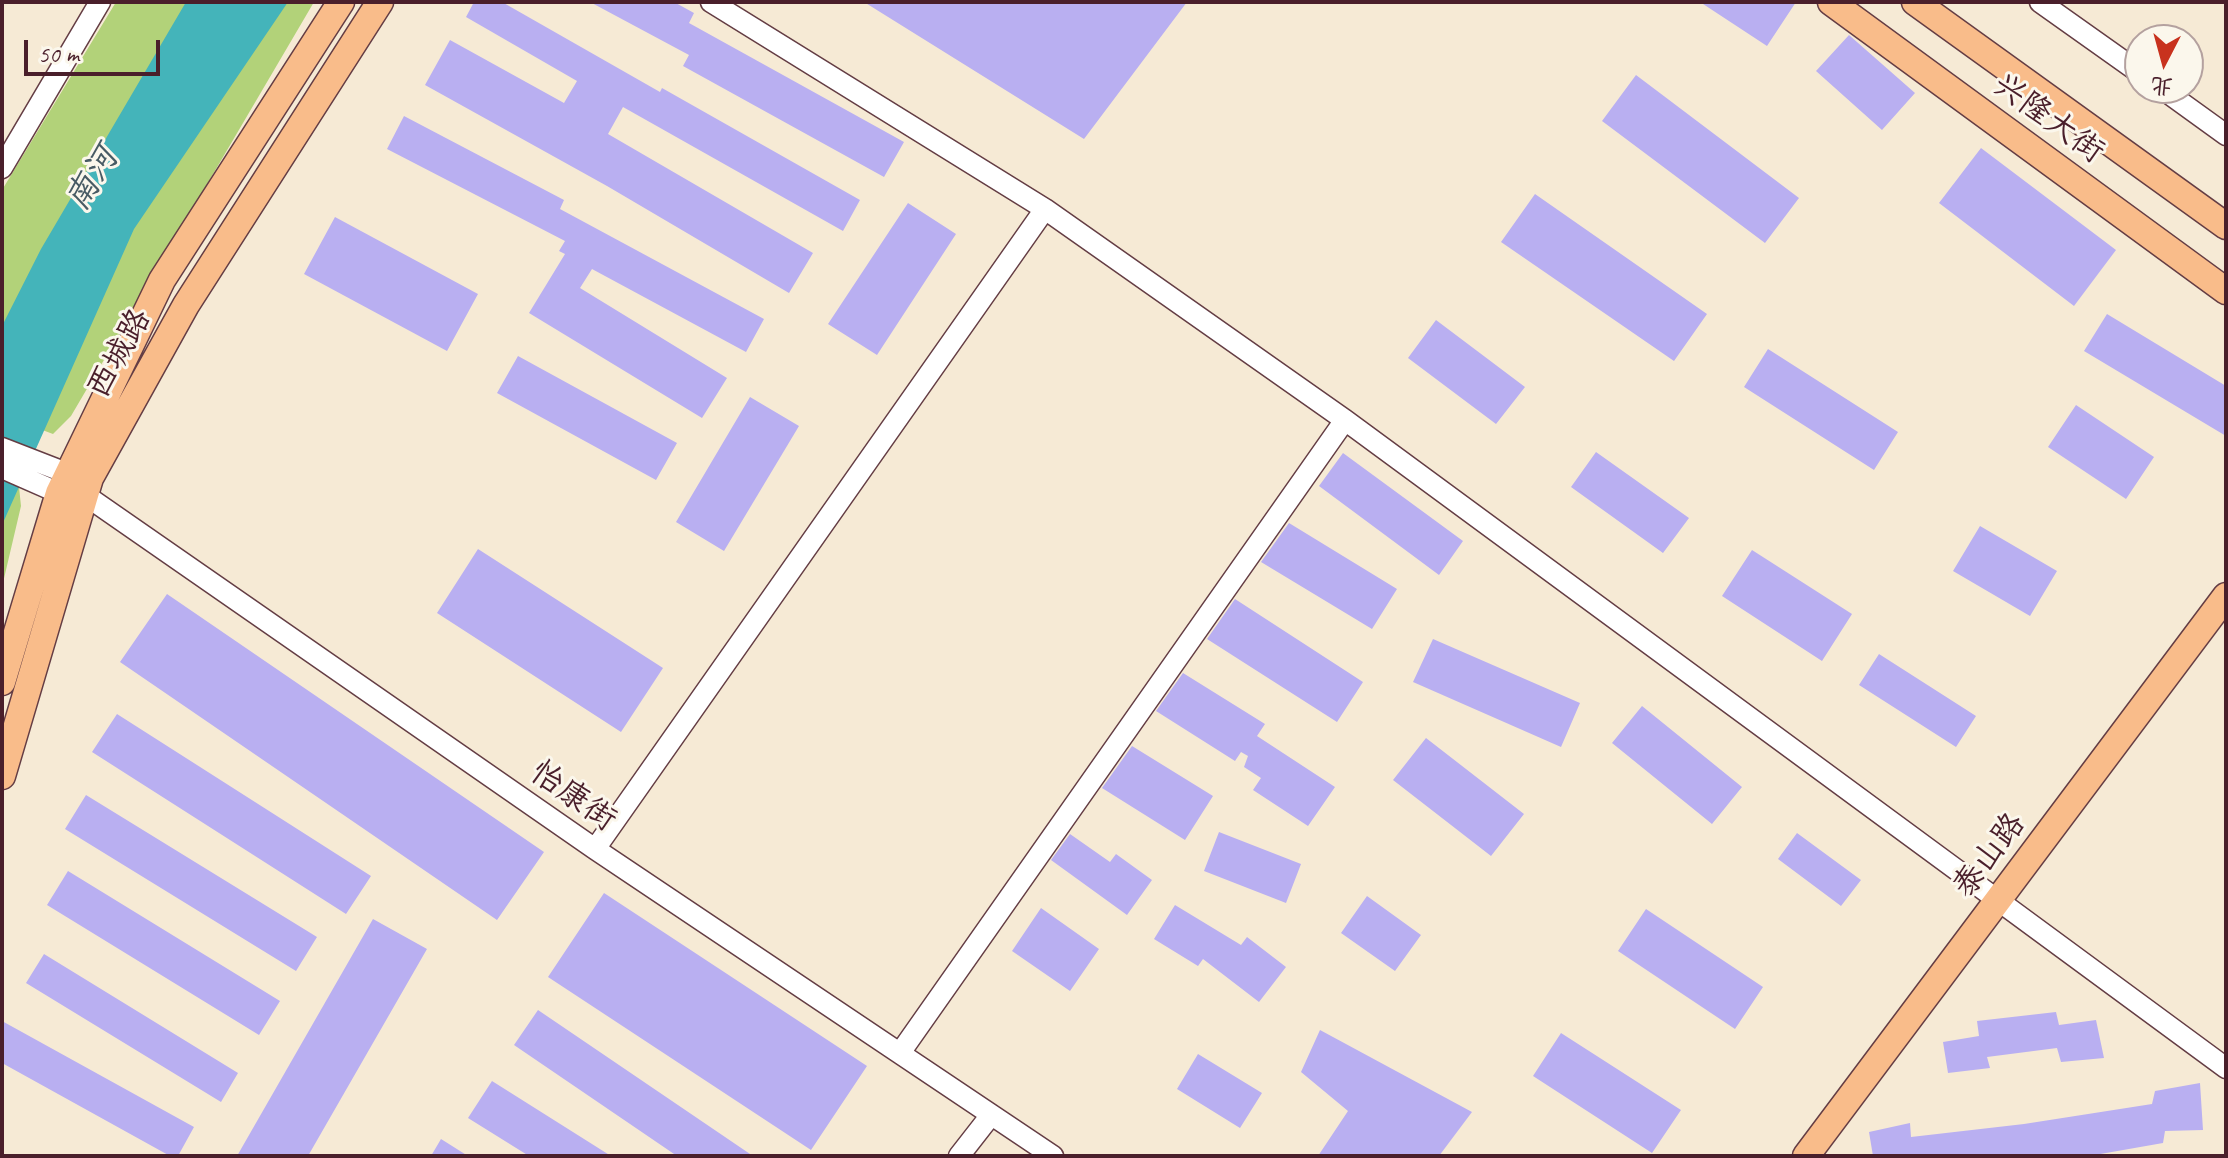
<!DOCTYPE html>
<html>
<head>
<meta charset="utf-8">
<style>
	body { margin:0 }
	#map { position:relative; width:2228px; height:1158px; overflow:hidden; background:#f6ead5; font-family:Caveat,"LXGW WenKai TC",sans-serif }
	canvas { display:block }
	.frame { position:absolute; inset:0; border:4px solid #4a1f2b; pointer-events:none }
	.north { position:absolute; left:2124px; top:24px; width:80px; height:80px; box-sizing:border-box; background:#fbf7ec; border:2px solid #b4a19f; border-radius:50%; rotate:186deg; font-size:22px; font-weight:700; line-height:32px; text-align:center; color:#4a1f2b }
	.north::after { content:''; display:block; margin:auto; width:28px; height:36px; background:#c8321e; clip-path:polygon(50% 0,100% 100%,50% 72%,0 100%) }
	.scale { position:absolute; left:24px; top:40px; width:136px; height:36px; box-sizing:border-box; border:4px solid #4a1f2b; border-top:0; padding-left:10px; font-size:24px; line-height:28px; white-space:nowrap; color:#4a1f2b; -webkit-text-stroke:6px #fbf7ec; paint-order:stroke }
</style>
</head>
<body>
<div id="map">
<canvas width="2228" height="1158"></canvas>
<div class="frame"></div>
<div class="north">北</div>
<div class="scale">50 m</div>
</div>
<script>
const c = document.querySelector('canvas').getContext('2d');
c.lineJoin = 'round';
function fillPath(path, color) {
  c.fillStyle = color;
  c.fill(path, 'evenodd');
}
function trace(path, color, width, dash) {
  c.strokeStyle = color;
  c.lineWidth = width;
  c.lineCap = dash ? 'butt' : 'round';
  c.setLineDash(dash || []);
  c.stroke(path);
}
function write(font, color, halo, rows, align = 'center') {
  c.font = font + ' Caveat,"LXGW WenKai TC",sans-serif';
  c.lineWidth = 6;
  c.setLineDash([]);
  c.textBaseline = 'middle';
  c.strokeStyle = halo;
  c.fillStyle = color;
  for (const [text, x, y, turn = 0] of rows) {
    c.save();
    c.translate(x, y);
    c.rotate((+turn || 0) * Math.PI / 180);
    c.textAlign = isNaN(turn) ? turn : align;
    if (halo) c.strokeText(text, 0, 0);
    c.fillText(text, 0, 0);
    c.restore();
  }
}
const green = new Path2D(`
	M116,2H314L71,416L53,434L2,415V190Z
	M2,481L19,487L21,506L2,587Z`);
const water = new Path2D(`
	M186,2H288L134,229L2,525V326L41,249Z`);
const building = new Path2D(`
	M474,2H502L660,92L662,88L860,200L843,231L623,107L608,134L813,253L789,293L607,186L425,85L450,40L564,103L577,81L466,17Z
	M590,2H674L694,13L689,23L904,142L884,177L683,66L689,55Z
	M864,2H1187L1084,139Z
	M1700,2H1796L1767,46Z
	M1849,35L1915,93L1882,130L1816,71Z
	M1636,75L1799,198L1765,243L1602,121Z
	M404,116L564,200L560,209L764,319L746,352L592,269L580,288L727,378L702,418L529,313L565,254L559,251L565,241L387,149Z
	M1981,148L2116,250L2074,306L1939,203Z
	M1535,194L1707,314L1674,361L1501,242Z
	M908,203L956,234L877,355L828,324Z
	M335,217L478,294L447,351L304,274Z
	M2107,314L2226,386V436L2084,351Z
	M1436,320L1525,387L1496,424L1408,358Z
	M1768,349L1898,432L1874,470L1744,387Z
	M518,356L677,443L656,480L497,393Z
	M750,397L799,426L724,551L676,522Z
	M2076,405L2154,457L2126,499L2048,447Z
	M1596,452L1689,518L1663,553L1571,487Z
	M1343,453L1463,541L1439,575L1319,486Z
	M1289,523L1397,589L1372,629L1261,562Z
	M1980,526L2057,571L2030,616L1953,571Z
	M478,549L663,668L621,732L437,613Z
	M1752,550L1852,614L1822,661L1722,596Z
	M167,594L544,852L497,920L120,662Z
	M1235,599L1363,682L1337,722L1207,639Z
	M1433,639L1580,703L1561,747L1413,682Z
	M1879,654L1976,716L1956,747L1859,685Z
	M1183,673L1265,724L1257,736L1335,787L1308,826L1253,790L1261,778L1244,767L1248,756L1241,752L1235,761L1156,711Z
	M1642,706L1742,787L1712,824L1612,743Z
	M117,714L371,876L346,914L92,752Z
	M1426,738L1524,814L1491,856L1393,780Z
	M1132,746L1213,796L1185,840L1102,788Z
	M86,795L317,937L296,971L65,829Z
	M1219,832L1301,864L1286,903L1204,871Z
	M1797,833L1861,880L1841,906L1778,859Z
	M1070,834L1110,862L1116,854L1152,880L1127,915L1051,860Z
	M68,871L280,1001L259,1035L47,905Z
	M604,893L867,1066L811,1150L548,977Z
	M1367,896L1421,935L1395,971L1341,933Z
	M1175,905L1241,945L1247,937L1286,967L1259,1002L1203,959L1198,966L1154,939Z
	M1041,908L1099,949L1070,991L1012,951Z
	M1646,909L1763,987L1735,1029L1618,951Z
	M373,919L427,949L308,1156H237Z
	M44,954L238,1073L221,1102L26,983Z
	M538,1010L753,1156H677L514,1045Z
	M2056,1012L2059,1025L2096,1020L2104,1058L2061,1062L2057,1048L1987,1057L1990,1068L1948,1073L1943,1042L1979,1036L1977,1021Z
	M2,1021L194,1127L178,1156H170L2,1063Z
	M1320,1030L1472,1112L1439,1156H1318L1348,1111L1301,1072Z
	M1561,1033L1681,1110L1652,1153L1533,1076Z
	M1198,1054L1262,1093L1240,1128L1177,1089Z
	M492,1081L611,1156H529L468,1118Z
	M2200,1083L2203,1130L2165,1131L2163,1143L2089,1156H1873L1869,1132L1910,1123L1911,1137L2024,1124L2152,1104L2155,1091Z
	M441,1139L468,1156H431Z`);
const minor = new Path2D(`
	M711,2L1045,209L1345,420L2226,1068
	M2040,2L2140,73
	M2161,88L2226,135
	M2,168L100,2
	M2,448L69,474L81,476
	M2,468L59,493L85,495L595,849L1053,1156
	M595,849L1045,209
	M900,1053L1345,420
	M959,1156L991,1115`);
const major = new Path2D(`
	M1831,2L2226,291
	M1915,2L2226,226
	M2,682L59,493L162,280L341,2
	M2,776L90,478L186,305L380,2
	M1806,1156L2226,596`);
const streetNames = [
	["兴隆大街",2048,119,36],
	["西城路",120,354,-61],
	["怡康街",573,797,35],
	["泰山路",1990,856,-53]
];
const waterNames = [
	["南河",93,179,-58]
];
fillPath(green, '#b2d279');
fillPath(water, '#44b4ba');
fillPath(building, '#b9aff1');
trace(minor, '#643d44', 23);
trace(major, '#643d44', 29);
trace(minor, '#fff', 20);
trace(major, '#f9bc8a', 26);
write('32px', '#4a1f2b', '#fbf7ec', streetNames);
write('italic 34px', '#485b64', '#fbf7ec', waterNames);
</script>
</body>
</html>
